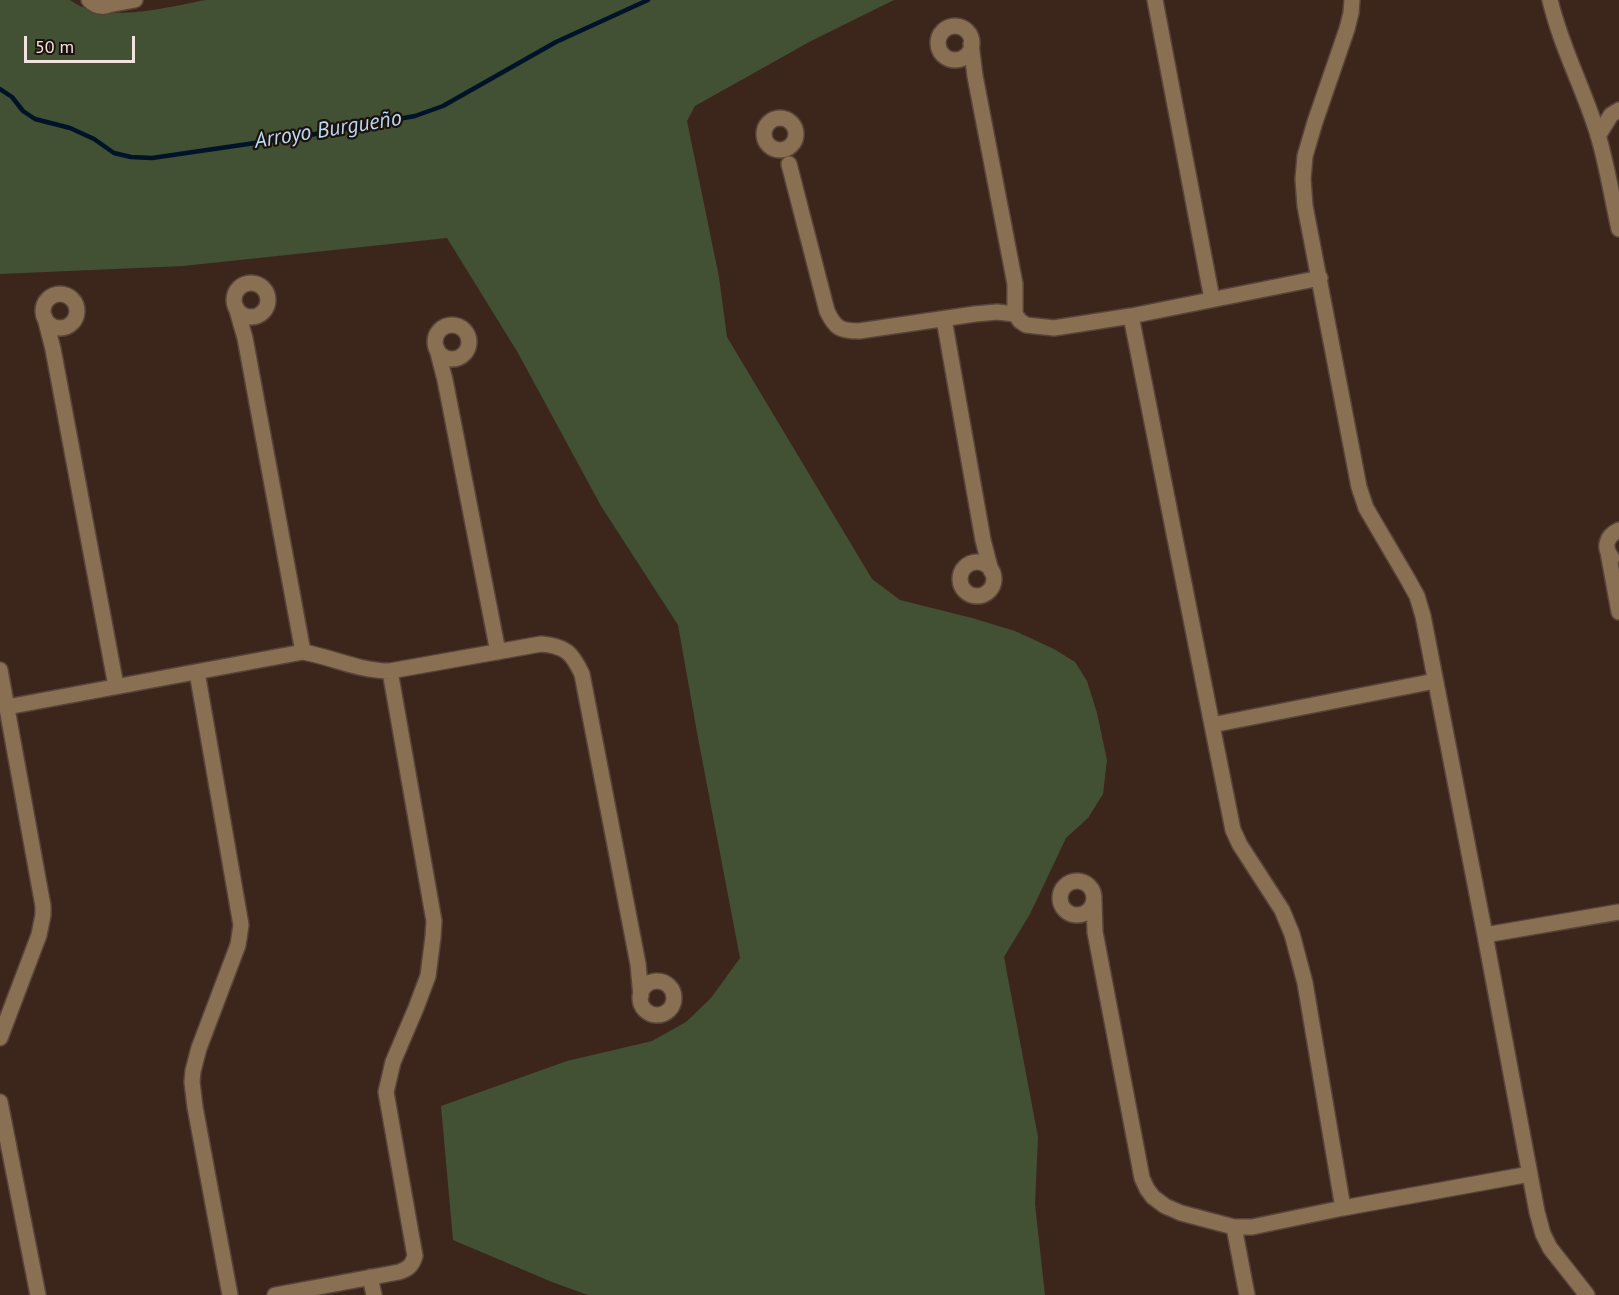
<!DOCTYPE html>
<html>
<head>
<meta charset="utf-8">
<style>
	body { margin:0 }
	#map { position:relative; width:1619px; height:1295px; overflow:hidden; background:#3c261c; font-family:"PT Sans",sans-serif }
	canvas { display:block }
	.scale { position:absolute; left:24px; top:36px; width:111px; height:27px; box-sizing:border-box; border:3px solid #f2e3dc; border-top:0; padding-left:8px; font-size:18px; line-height:21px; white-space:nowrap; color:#f2e3dc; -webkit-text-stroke:4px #1c120d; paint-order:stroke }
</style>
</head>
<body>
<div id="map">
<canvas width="1619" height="1295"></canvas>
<div class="scale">50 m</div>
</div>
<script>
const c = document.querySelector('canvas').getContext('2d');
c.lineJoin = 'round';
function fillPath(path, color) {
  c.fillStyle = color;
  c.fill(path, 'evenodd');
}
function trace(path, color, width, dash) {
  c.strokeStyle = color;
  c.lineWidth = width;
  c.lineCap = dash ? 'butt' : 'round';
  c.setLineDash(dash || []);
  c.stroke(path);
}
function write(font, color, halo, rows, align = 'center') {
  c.font = font + ' "PT Sans",sans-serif';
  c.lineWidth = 4.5;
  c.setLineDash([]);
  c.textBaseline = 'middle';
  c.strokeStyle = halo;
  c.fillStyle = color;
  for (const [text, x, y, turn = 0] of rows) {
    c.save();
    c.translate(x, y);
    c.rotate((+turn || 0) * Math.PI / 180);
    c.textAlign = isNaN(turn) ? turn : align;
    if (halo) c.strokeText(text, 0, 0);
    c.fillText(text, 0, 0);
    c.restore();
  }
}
const green = new Path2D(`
	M0,0H70C102,25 168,7 206,0H894L811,41L695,106L687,121L719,277L727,337L872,579L900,600L972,618L1015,631L1054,649L1075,662L1087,681L1097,713L1107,760L1103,794L1088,818L1066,838L1030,914L1004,957L1038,1137L1035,1204L1045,1295H588L552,1282L453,1240L441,1106L567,1061L652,1041L686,1022L711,998L740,958L698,738L678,625L601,506L518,353L447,238L183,266L0,274Z`);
const stream = new Path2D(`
	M0,89L12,97L23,111L35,119L70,128L94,139L114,153L131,157L152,158L310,135L415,116L443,106L556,42L648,0`);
const minor = new Path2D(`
	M89,0C97,8 107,9 115,0
	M1155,0L1212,299
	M1352,0L1351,13L1347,29L1315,122L1305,156L1303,179L1305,206L1359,487L1366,508L1407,578L1417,596L1423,616L1485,935L1537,1212L1543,1234L1550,1248L1587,1295
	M1550,0C1561,47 1584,89 1598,135C1607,165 1612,198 1619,229
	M108,5L135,0
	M938 43a17 17 0 1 1 34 0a17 17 0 1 1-34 0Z
	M971,44L975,76L1015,284V314L1020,321L1026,325L1054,328L1131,316L1320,278
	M764 134a16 16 0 1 1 32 0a16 16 0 1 1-32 0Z
	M1598,136L1611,115L1619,110
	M789,164L827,311C835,328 840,331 859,331L975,314L997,312L1015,314
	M234 300a17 17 0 1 1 34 0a17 17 0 1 1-34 0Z
	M43 311a17 17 0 1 1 34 0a17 17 0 1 1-34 0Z
	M236,307L245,338L303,652
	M1131,316L1212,725
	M45,318L53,349L116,686
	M944,319L983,540L991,571
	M435 342a17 17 0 1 1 34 0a17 17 0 1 1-34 0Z
	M437,349L445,380L498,652
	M1608,552L1619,612
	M1612,558C1603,548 1606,536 1619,530
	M960 579a17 17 0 1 1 34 0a17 17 0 1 1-34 0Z
	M0,670L43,906V915L39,935L0,1038
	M197,672L241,925L238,945L199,1048L193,1071L192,1082L195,1107L230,1295
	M7,707L303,652C332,657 359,671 390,671L541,644C566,646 572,653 582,674L638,964L641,996
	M1060 898a17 17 0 1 1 34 0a17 17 0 1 1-34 0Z
	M1094,901L1095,932L1142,1178L1147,1189L1153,1197L1165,1206L1181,1213L1234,1227H1252L1343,1208L1530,1174
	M1485,935L1619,912
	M640 998a17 17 0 1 1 34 0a17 17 0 1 1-34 0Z
	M0,1102L38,1295
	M1343,1208L1305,983L1292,934L1282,910L1240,845L1233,830L1212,725L1435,681
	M1234,1227L1247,1295
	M370,1277L374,1295
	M275,1295L399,1272C408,1269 412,1266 415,1256L386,1092L393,1062L416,1008L428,976L433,937L434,921L390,671`);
const waterNames = [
	["Arroyo Burgueño",328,130,-9]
];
fillPath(green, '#425033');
trace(stream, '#001329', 4.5);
trace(minor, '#59443b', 18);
trace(minor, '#897053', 15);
write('italic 22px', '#b9d8f4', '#1c120d', waterNames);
</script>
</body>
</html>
